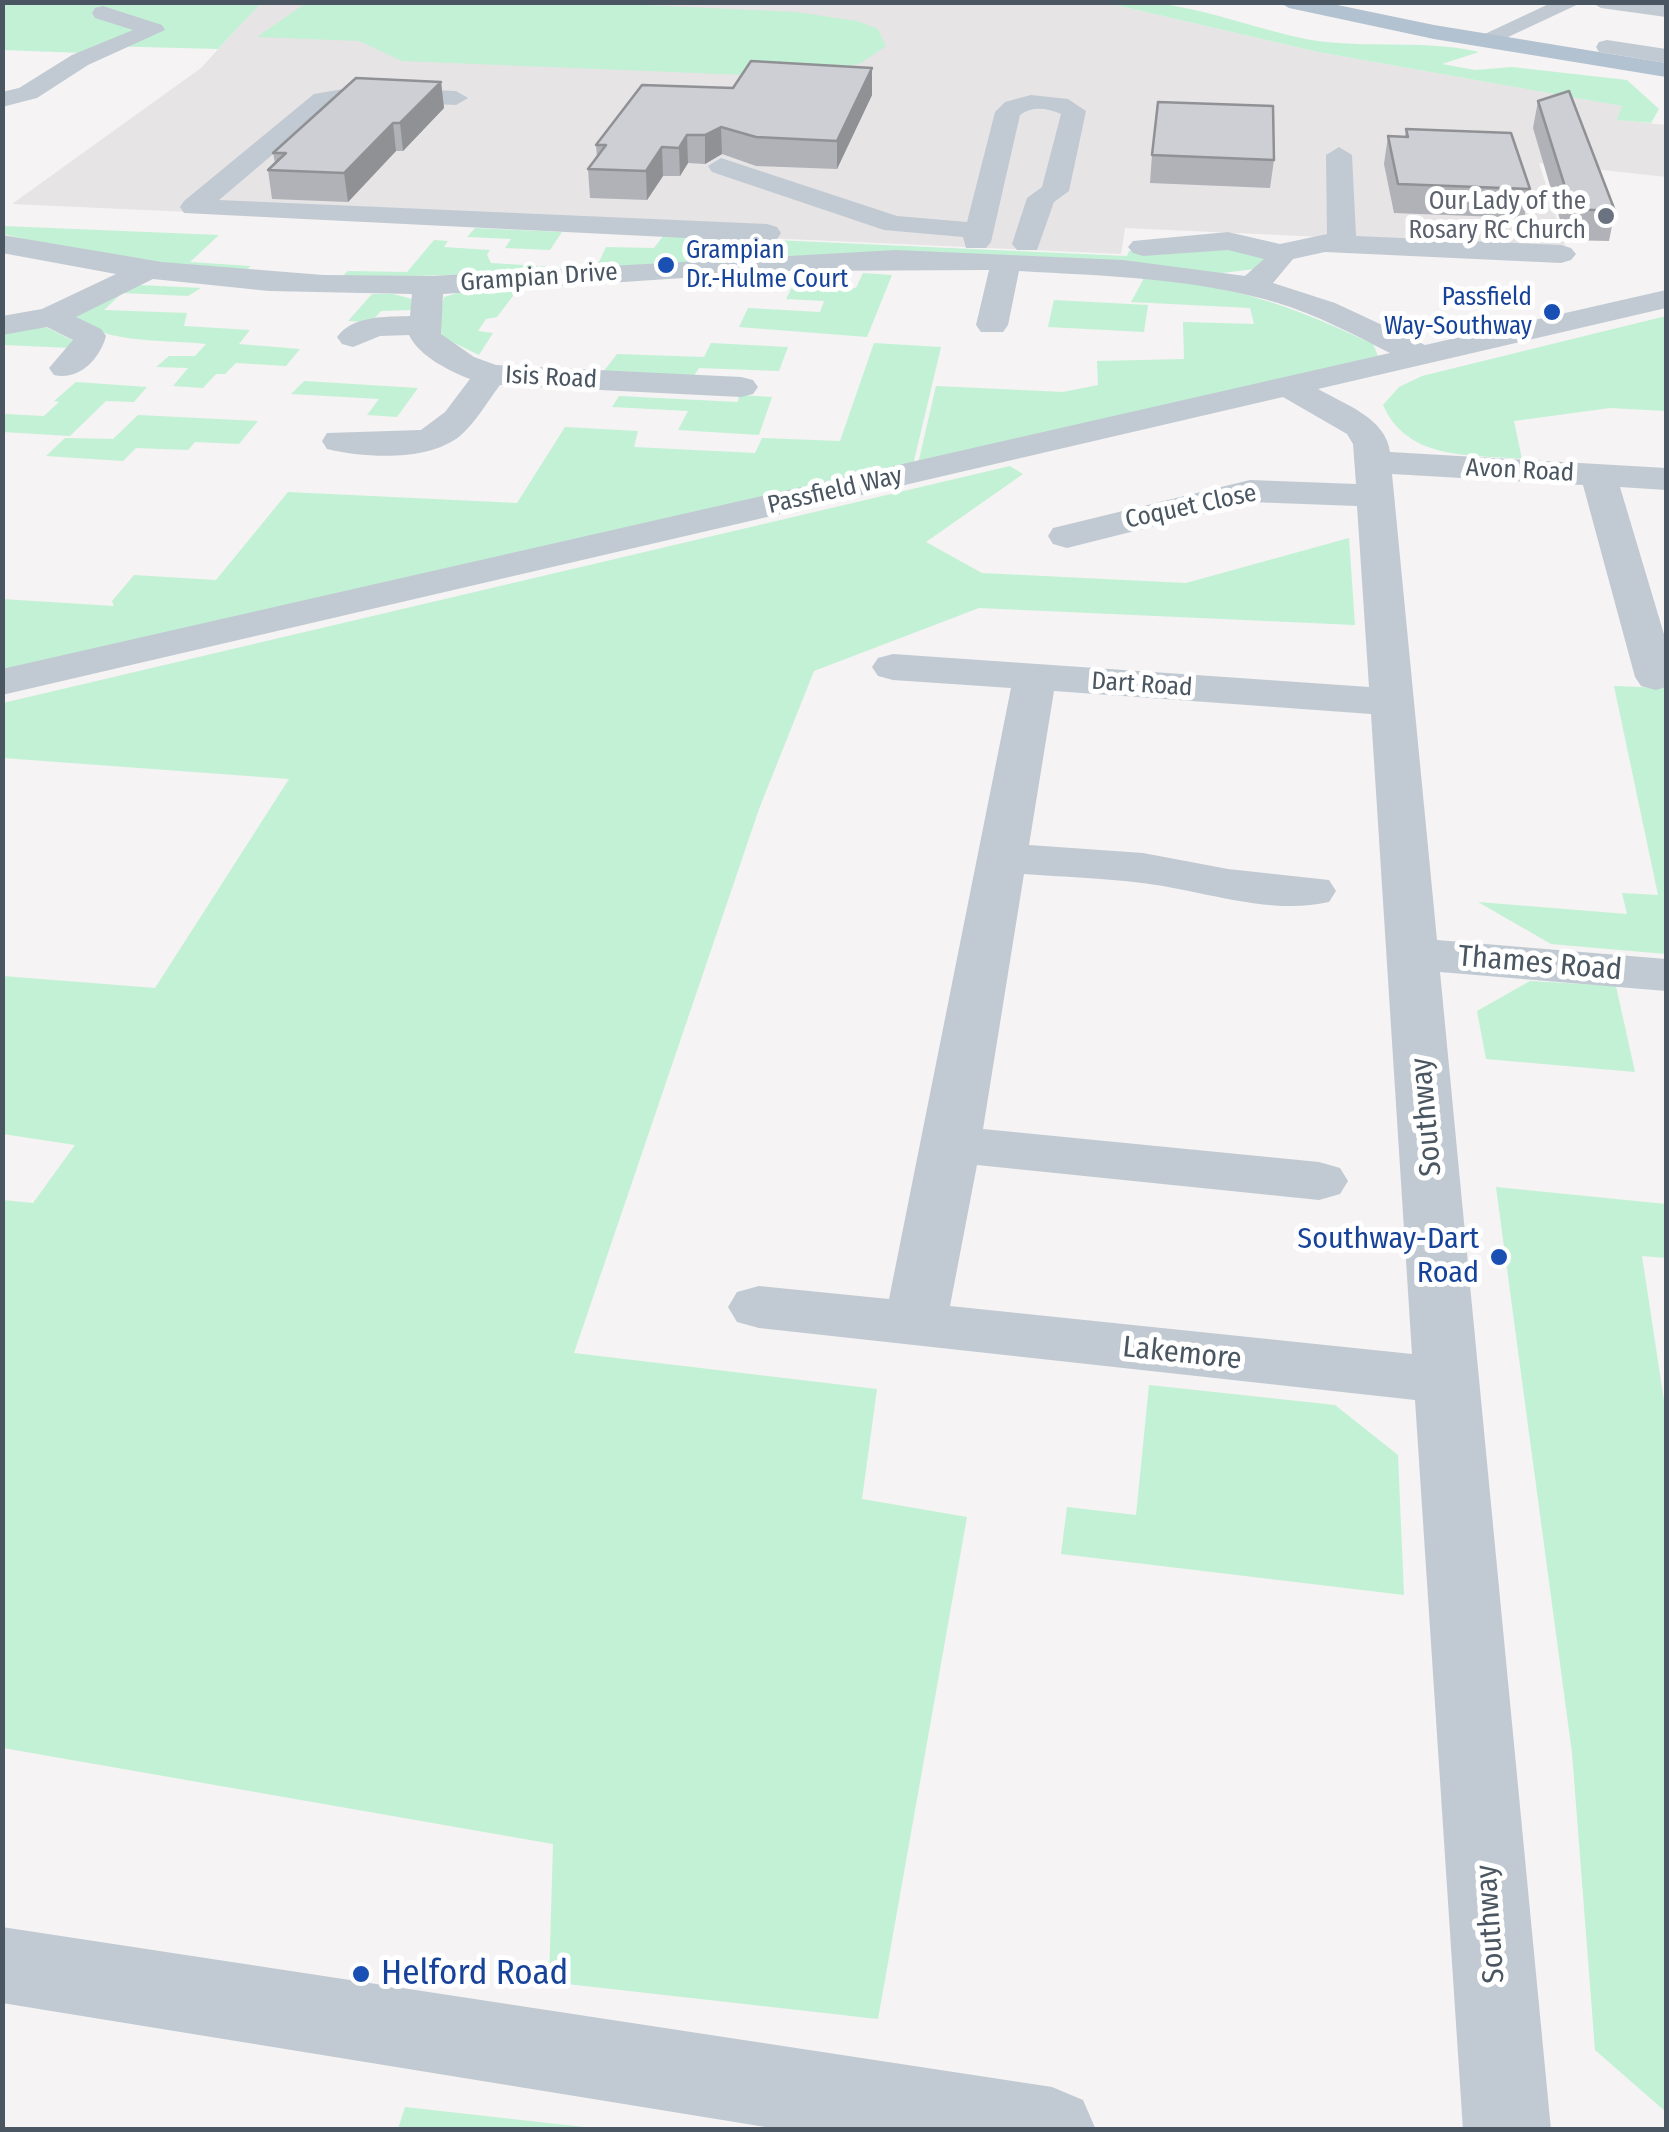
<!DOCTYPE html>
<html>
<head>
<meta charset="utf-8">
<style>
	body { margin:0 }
	#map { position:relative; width:1669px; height:2132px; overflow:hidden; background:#f5f3f3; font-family:"Fira Sans Condensed",sans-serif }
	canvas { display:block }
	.frame { position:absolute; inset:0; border:5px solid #4a5661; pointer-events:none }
</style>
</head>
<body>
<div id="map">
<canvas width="1669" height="2132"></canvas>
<div class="frame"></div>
</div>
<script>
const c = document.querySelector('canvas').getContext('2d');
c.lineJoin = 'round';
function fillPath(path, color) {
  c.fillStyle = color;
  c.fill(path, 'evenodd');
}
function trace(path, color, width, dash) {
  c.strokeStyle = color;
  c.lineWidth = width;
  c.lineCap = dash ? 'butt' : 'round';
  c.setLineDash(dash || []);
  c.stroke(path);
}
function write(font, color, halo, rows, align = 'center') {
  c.font = font + ' "Fira Sans Condensed",sans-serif';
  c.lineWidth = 10;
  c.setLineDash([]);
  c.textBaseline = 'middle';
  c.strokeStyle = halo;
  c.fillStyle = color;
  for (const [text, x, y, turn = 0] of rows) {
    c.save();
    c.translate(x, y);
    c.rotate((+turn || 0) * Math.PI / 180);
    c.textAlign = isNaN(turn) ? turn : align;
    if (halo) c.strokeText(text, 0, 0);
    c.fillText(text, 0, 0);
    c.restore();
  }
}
const education = new Path2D(`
	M261,2L1107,3L1318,52L1623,106L1618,120L1666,125V177L1539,163L1566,248L1125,228L1121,254L12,204L201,68Z`);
const green = new Path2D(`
	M579,2L796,12L857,21L878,29L886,46L861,63L837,69L770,76L402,61L359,41L257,37L306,3Z
	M3,3H261L218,49L104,46L83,53L3,50Z
	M1107,3C1122,3 1138,1 1153,3C1206,8 1258,30 1311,40C1367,49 1422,39 1479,52L1442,64L1475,70L1512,67L1627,80L1659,109L1651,123L1617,120L1622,106L1318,52Z
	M3,226L219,235L190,262L251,266L241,274L54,246L3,234Z
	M475,228L562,232L550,250L505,248L511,239L467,237Z
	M664,235L1127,256L1129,251L1204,245L1268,254L1263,268L1222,273L1063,260L618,268L598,264L606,247L654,248Z
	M434,240L448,241L444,247L490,250L487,255L491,263L557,267L555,272L340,278L348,271L407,272Z
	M863,273L892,275L867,337L739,327L748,308L820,312L824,301L786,299L793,285L856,288Z
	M1144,278C1237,286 1289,305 1373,344L1378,356L918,464L936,386L1063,392L1098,385L1097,361L1184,359L1183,322L1254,324L1250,308L1131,302Z
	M139,285L201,288L188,296L122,293L104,310L187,313L184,326L250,330L239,344L300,349L286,366L236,363L225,374H216L203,388L173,386L188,368L156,367L169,356H195L206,344C173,340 96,344 76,316L81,311Z
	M519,288L497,317L486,319L478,331L493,333L479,355L442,337L439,318L444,297L468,290Z
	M372,294H393L412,299L411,310L381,311L371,322L348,321Z
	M1054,300L1148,305L1144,332L1048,327Z
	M1666,316V411L1610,408L1514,421L1522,459C1469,454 1408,461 1383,405L1399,387L1422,376Z
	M46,327L74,341L72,348L3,345V332Z
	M711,343L788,347L779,371L699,368L694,376L603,372L617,354L704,357Z
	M874,343L941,347L913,465L3,670L2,599L114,606L112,601L134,575L216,580L288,492L517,503L565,427L638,431L634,447L755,453L762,438L840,441Z
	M304,381L418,388L397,417L367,415L379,399L291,394Z
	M76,382L147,387L134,402L106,401L70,436L3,432L5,414L44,416L59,402L54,401Z
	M739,395L772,397L759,435L678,430L688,411L612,407L619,396L738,402Z
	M138,415L258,421L239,444L195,442L188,450L136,448L123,461L46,456L65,438L113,439Z
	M1010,466L1023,474L926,542L982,573L1186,583L1349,538L1355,625L979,608L814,671L759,809L574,1353L877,1389L862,1499L967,1517L878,2019L549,1982L553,1844L3,1748V1200L33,1203L75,1145L3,1134V976L155,988L289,779L3,758V703Z
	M1614,686L1666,688V954L1551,944L1478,902L1627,914L1622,893L1658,895Z
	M1530,981L1616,986L1635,1072L1486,1059L1477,1011Z
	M1496,1187L1666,1204V1258L1642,1256L1666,1414V2112L1595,2050L1572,1753Z
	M1149,1385L1335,1405L1398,1455L1404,1595L1061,1554L1067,1507L1136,1515Z
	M405,2107L602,2129H398Z`);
const minor = new Path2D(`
	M1553,2H1583L1491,45H1475L1472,40Z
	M1591,2L1666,4V17L1601,8Z
	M103,6L162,25L165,30L88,65L37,98L2,107V92L19,88L72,55L133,30L95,18L92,13L95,8Z
	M1607,40L1666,49V63L1599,52L1596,47L1599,42Z
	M355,87L456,91L468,98L456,105L355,101L331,105L219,200L767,224L777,227L781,233L777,239L767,242L184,213L180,207L184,201L314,94Z
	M1031,95L1068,99L1086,111L1069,191L1054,202L1037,250H1017L1012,244L1027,198L1042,187L1061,114C1047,108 1032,106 1020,115L991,242L986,248H966L963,237L884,230L712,172L708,166L721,158L897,216L967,222L995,112L1005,102Z
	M1339,147L1352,155L1356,236L1561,245L1571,248L1576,254L1571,260L1561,263L1325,252L1293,259L1273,283L1335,303L1425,345L1666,290V308L1318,389C1344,404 1386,418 1390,452L1666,468V490L1620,487L1666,641V687L1656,690L1641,686L1635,677L1583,485L1392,474L1437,940L1666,959V991L1440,972L1551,2130H1463L1415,1400L759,1328L737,1322L728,1307L737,1292L759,1286L889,1299L1011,688L893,680L878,676L872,667L878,658L893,654L1369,687L1357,506L1250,502L1067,548L1053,544L1048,536L1053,528L1250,480L1356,484L1353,444L1347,434L1283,397L2,695V669L1390,353C1353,334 1317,315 1278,303C1195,278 1105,276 1019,271L1008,325L1003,332H981L976,325L989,270L788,271L443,294L441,334L474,357L496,365L741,377L753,380L758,387L753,394L741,397L500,385C487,402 476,422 460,436C427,462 366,458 327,449L322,441L327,433L421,430L445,412L470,379C449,371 419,356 409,335L380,336L353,347L342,344L337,337C353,315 386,317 410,316L412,294L269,291L153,279L76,317L101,329L106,336C100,359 79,381 54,375L49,368L73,340L47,327L2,335V316L42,309L116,274L2,253V235L162,262L323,275L431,276L896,250L1123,260L1245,276L1264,259L1228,250L1143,256L1133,253L1128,247L1133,241L1228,232L1280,244L1327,234L1326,155ZM1054,691L1371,714L1412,1354L950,1306L977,1165L1319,1200L1340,1194L1348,1181L1340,1168L1319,1162L983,1129L1024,874C1063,877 1103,878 1142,883C1202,890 1269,916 1329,902L1336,891L1329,880L1228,869L1143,853L1029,845Z
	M2,1927L1052,2087L1083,2100L1096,2130H784L2,2003Z`);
const major = new Path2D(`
	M1279,2H1323L1434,25L1666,63V77L1434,39L1289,8Z`);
const wall = new Path2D(`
	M872,68V95L837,169L756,166L722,154L705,164L688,163L680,176H663L647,200L590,198L588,169L597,158L596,145Z
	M441,82L444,108L403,151H396L348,202L272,199L268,170L275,163L273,153Z
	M1538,101L1615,211L1609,241L1566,240L1533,128Z
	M1406,129L1530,189L1524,218L1394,213L1384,164L1388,136H1405Z
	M1152,155L1274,160L1270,188L1150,183Z`);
const shadedWall = new Path2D(`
	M872,68V95L837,169V141Z
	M441,82L444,108L403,151L400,123Z
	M393,123L396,151L348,202L344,173Z
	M721,127L722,154L705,164V135Z
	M687,135L688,163L680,176L679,148Z
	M662,147L663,176L647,200L646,171Z`);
const building = new Path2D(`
	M751,61L872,68L837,141L756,137L721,127L705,135H687L679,148L662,147L646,171L588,169L606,145H596L642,85L733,88Z
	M356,78L441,82L400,123H393L344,173L268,170L286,153H273Z
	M1569,91L1615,211L1572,209L1538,101Z
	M1158,102L1273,106L1274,160L1152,155Z
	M1406,129L1511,133L1530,189L1398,184L1388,136L1408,137Z`);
const markers = [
	[1606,216,10,"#6b7280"],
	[666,265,10,"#1a4fb4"],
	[1552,312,10,"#1a4fb4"],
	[1499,1257,10,"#1a4fb4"],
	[361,1974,10,"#1a4fb4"]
];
const farWorshipnames = [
	["Our Lady of the",1586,202],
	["Rosary RC Church",1586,231]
];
const farTransitnames = [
	["Grampian",686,251],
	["Dr.-Hulme Court",686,280],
	["Passfield",1532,298,"right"],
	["Way-Southway",1532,327,"right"]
];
const farStreetnames = [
	["Grampian Drive",539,278,-4],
	["Isis Road",551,378,3],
	["Avon Road",1520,471,3],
	["Passfield Way",835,491,-13],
	["Coquet Close",1191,507,-12],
	["Dart Road",1142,685,4]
];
const streetNames = [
	["Thames Road",1540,964,5],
	["Southway",1427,1117,-95],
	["Lakemore",1182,1354,6],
	["Southway",1491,1924,-94]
];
const transitNames = [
	["Southway-Dart",1479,1240],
	["Road",1479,1274]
];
const nearTransitnames = [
	["Helford Road",381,1974]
];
fillPath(education, '#e6e4e5');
fillPath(green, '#c3f1d5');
fillPath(minor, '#c1cad2');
fillPath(major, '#b3c2d1');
fillPath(wall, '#b0b2b7');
fillPath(shadedWall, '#909195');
fillPath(building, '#cdcfd5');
trace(building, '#909195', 2.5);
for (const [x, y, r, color] of markers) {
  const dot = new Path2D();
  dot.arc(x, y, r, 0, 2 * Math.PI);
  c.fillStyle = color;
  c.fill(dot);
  trace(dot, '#fff', 4);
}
write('25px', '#5b616d', '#fff', farWorshipnames, 'right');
write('25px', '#164399', '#fff', farTransitnames, 'left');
write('25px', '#4a5661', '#fff', farStreetnames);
write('30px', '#4a5661', '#fff', streetNames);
write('30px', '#164399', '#fff', transitNames, 'right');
write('35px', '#164399', '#fff', nearTransitnames, 'left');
</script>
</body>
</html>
